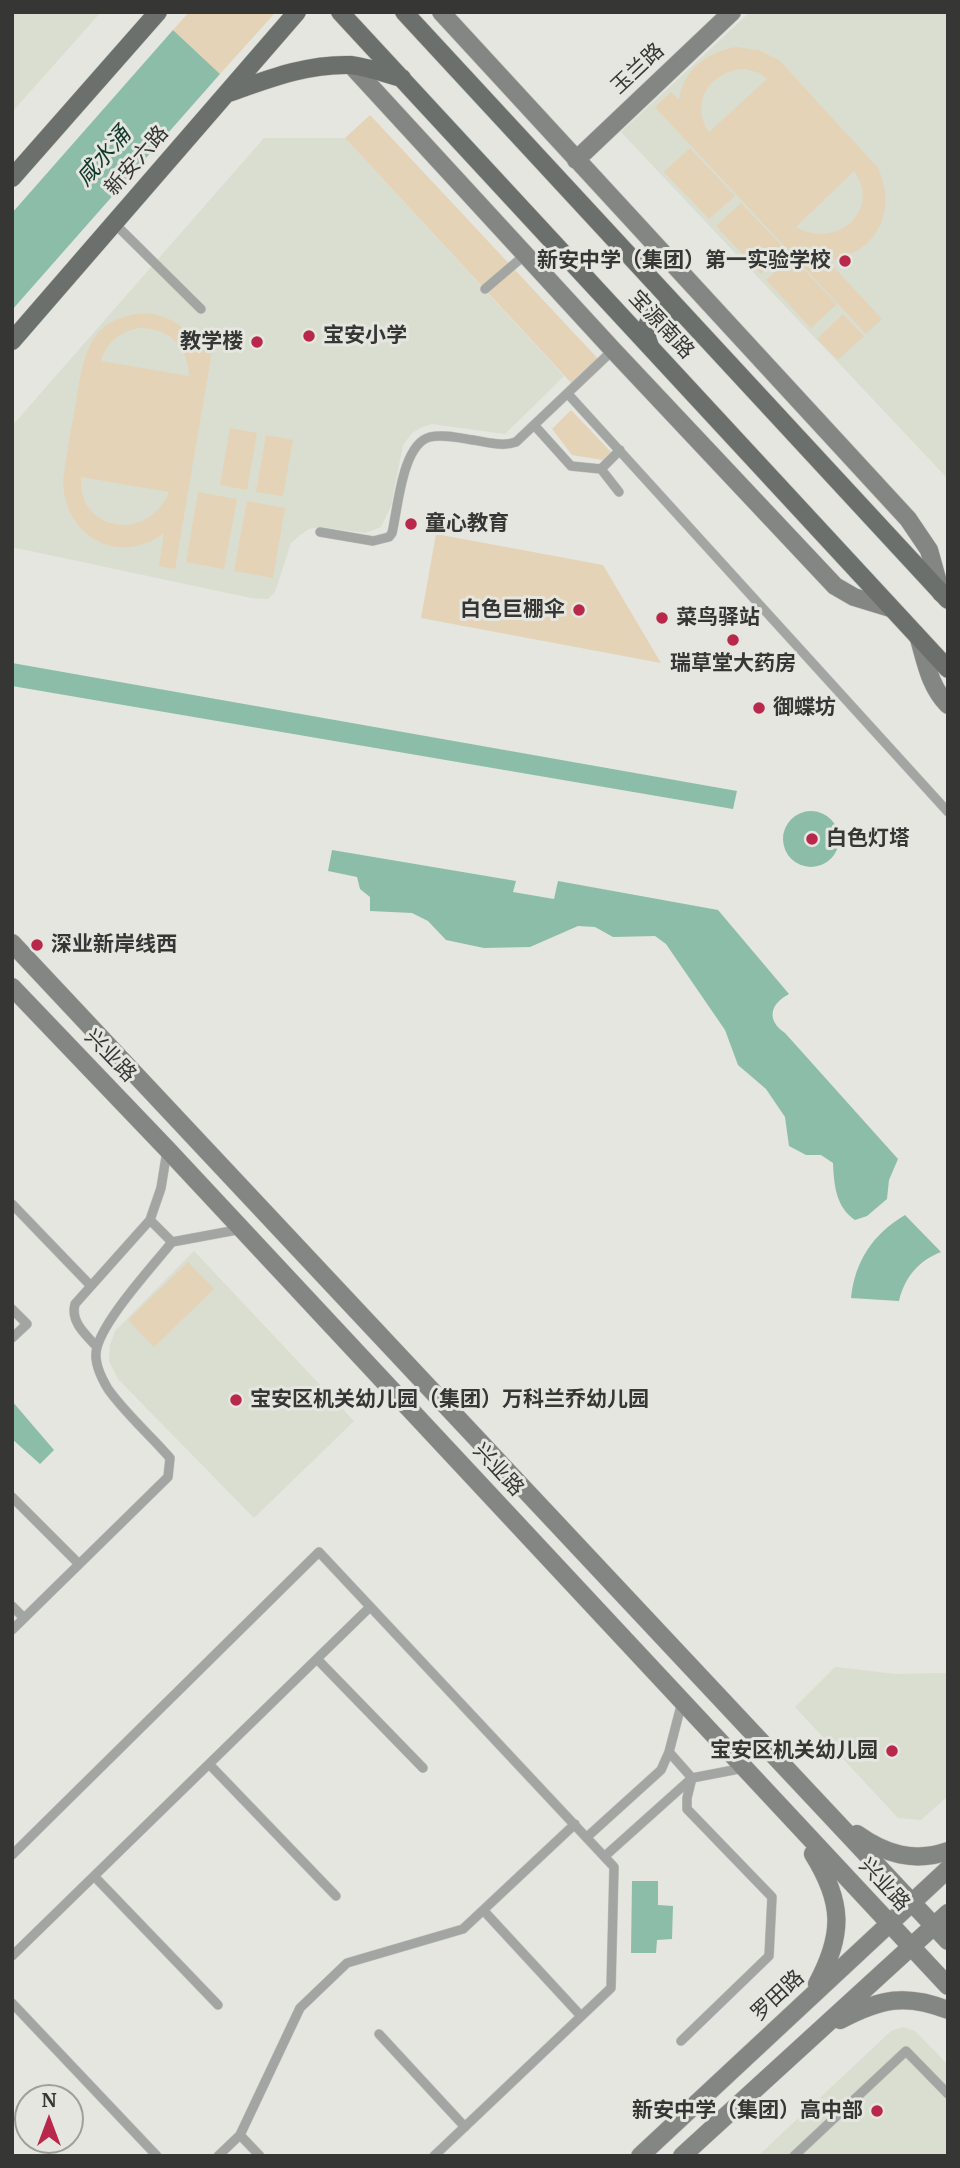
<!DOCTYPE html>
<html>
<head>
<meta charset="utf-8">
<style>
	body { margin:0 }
	#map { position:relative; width:960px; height:2168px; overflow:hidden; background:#e4e6df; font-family:Merriweather,serif }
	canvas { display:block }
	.frame { position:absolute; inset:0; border:14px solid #363735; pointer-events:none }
	.north { position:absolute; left:14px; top:2084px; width:70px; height:70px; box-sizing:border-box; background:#e4e6df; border:2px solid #9ea09b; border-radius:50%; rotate:0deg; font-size:19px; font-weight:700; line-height:28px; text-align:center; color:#363735 }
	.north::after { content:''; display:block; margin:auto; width:24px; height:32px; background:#b9284a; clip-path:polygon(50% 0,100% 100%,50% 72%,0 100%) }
</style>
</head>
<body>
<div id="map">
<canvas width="960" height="2168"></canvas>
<div class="frame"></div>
<div class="north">N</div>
</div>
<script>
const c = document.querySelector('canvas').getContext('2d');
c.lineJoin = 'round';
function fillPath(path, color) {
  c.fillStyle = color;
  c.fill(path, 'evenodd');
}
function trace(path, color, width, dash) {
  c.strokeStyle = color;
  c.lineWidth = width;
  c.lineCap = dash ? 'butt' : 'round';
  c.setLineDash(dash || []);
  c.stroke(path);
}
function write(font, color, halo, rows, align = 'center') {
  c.font = font + ' Merriweather,"Noto Sans SC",serif';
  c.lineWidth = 6;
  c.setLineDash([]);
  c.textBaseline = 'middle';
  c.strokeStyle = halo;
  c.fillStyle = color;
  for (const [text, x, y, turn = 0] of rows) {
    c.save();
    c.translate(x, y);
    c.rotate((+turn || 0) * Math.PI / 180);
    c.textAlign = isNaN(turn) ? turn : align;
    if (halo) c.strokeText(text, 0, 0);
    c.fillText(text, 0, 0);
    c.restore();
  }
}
const built = new Path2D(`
	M12,12H101L12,112Z
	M750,12H948V479L621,132Z
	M264,138H345L564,376L505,434L432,424L422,427L412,433L403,445L391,506L381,527L365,533L322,527L309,529L300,535L291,543L275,592L268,599L251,598L12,547V426Z
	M194,1251L354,1421L254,1518L118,1379L109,1361L110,1345L115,1331Z
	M835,1667L896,1674L948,1673V1796L921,1820L898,1818L795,1707Z
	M903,2027L915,2031L948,2065V2156H758L891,2031Z`);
const green = new Path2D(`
	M189,12H272L274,14L220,74L173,30Z
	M736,47L759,50L780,61L878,168C898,213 876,253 828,261L882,319L866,334L655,107L671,92L679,100C683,70 707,52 736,47ZM745,69L759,73L767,79L709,132C689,102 711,70 745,69ZM854,171C882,211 836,250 796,227Z
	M370,115L601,362L575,387L345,138Z
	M690,148L735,196L709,219L664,172Z
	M741,203L786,250L761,274L716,226Z
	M792,257L837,304L811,328L766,280Z
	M148,313C171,317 188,327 200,349L212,351L175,569L159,566L164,533C117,568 63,535 63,479C67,453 71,428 76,403C84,354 88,316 148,313ZM139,328C169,328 188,346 189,376L101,361C106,342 120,332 139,328ZM81,477L169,492C147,544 77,531 81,477Z
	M843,314L864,336L838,360L817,339Z
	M571,410L611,452L603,460L572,455L552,429Z
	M230,428L257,433L247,490L220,485Z
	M266,435L293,440L283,496L256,492Z
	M198,492L237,499L224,569L186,562Z
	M247,501L285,508L273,578L234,571Z
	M436,534L603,565L661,663L421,618Z
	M188,1262L214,1289L154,1347L128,1320Z`);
const water = new Path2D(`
	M173,30L220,74L12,310V213Z
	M12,663L737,791L733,809L12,686Z
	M783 839a28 28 0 1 1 56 0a28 28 0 1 1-56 0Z
	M332,850L516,881L513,892L554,899L558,881L718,910L789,994C770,1004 766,1020 785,1033L898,1159L889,1180L887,1199L867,1216L855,1220C836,1207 834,1186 833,1163L821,1155H806L789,1146L785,1117L766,1089L738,1065L725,1030L666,944L655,936L613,937L595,927L578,926L530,947L484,948L446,940L428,921L412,913L370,911V897L360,889L357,877L328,871Z
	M905,1215L941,1252C918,1261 905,1277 899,1301L851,1298C855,1261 873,1234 905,1215Z
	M12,1401L54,1450L40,1464L12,1439Z
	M632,1881H658V1905L673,1906L672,1939L657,1940L656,1953H631Z`);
const lane = new Path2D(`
	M114,223L201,309
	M485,289L526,254
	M568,394L948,812
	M535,426L571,466L601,469
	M619,492L601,469L620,450
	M320,532L373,541L389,537L392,533C398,508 402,444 430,437C443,434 460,438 473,440C487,442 502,447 516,442L613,350
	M167,1151L161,1188L150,1220L172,1242L242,1229
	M12,1204L90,1285
	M12,1309L27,1324L12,1338
	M97,1347C86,1335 70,1322 75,1304L150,1220
	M12,1497L79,1564
	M12,1606L24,1618
	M12,1630L168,1477L170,1458C151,1436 125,1413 108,1389C102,1379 95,1365 96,1353C98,1325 153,1266 172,1242
	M317,1659L423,1768
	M682,1702L669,1752L692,1778L744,1768
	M209,1764L336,1896
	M587,1837L661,1770L669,1752
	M12,1855L319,1552L614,1867L611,1988L434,2156
	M605,1856L692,1778
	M94,1876L218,2005
	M484,1911L581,2016
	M12,1956L370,1607
	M12,2003L157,2156
	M379,2034L465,2127
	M681,2041L769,1956L772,1897L687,1809V1798L692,1778
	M240,2135L260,2156
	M218,2156L240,2135L300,2008L347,1963L463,1929L575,1824
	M794,2156L906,2051L948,2094`);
const secondary = new Path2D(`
	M441,12L908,519L929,550L941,593
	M351,65L613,350L835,586L854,597L890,608
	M576,160L732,12
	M919,639C926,663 930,687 948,705
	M12,943L948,1941
	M12,987L167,1149L948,1986
	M857,1834C885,1854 914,1863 948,1851
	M813,1854C843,1902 844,1934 817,1984
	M840,2020C880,1999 905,1993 948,2010
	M640,2156L948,1869
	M682,2156L948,1913`);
const primary = new Path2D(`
	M340,12L948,669
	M404,12L948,600
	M226,94C266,80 305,64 349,65C366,66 385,74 402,78
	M12,178L158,12
	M12,341L297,12
	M650,346C638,320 659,301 684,316`);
const markers = [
	[845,261,7,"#b9284a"],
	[309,336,7,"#b9284a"],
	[257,342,7,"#b9284a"],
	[411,524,7,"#b9284a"],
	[579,610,7,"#b9284a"],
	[662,618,7,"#b9284a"],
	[733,640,7,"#b9284a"],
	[759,708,7,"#b9284a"],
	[812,839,7,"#b9284a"],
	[37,945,7,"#b9284a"],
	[236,1400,7,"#b9284a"],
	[892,1751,7,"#b9284a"],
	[877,2111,7,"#b9284a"]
];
const streetNames = [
	["玉兰路",638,69,-43],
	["新安六路",137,161,-49],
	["宝源南路",661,325,47],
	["兴业路",110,1056,46],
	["兴业路",498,1470,47],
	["兴业路",884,1885,47],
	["罗田路",778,1996,-43]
];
const poiNames = [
	["新安中学（集团）第一实验学校",831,261,"right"],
	["宝安小学",323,336],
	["教学楼",243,342,"right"],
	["童心教育",425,524],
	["白色巨棚伞",565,610,"right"],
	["菜鸟驿站",676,618],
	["瑞草堂大药房",733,664,"center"],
	["御蝶坊",773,708],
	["白色灯塔",826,839],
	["深业新岸线西",51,945],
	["宝安区机关幼儿园（集团）万科兰乔幼儿园",250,1400],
	["宝安区机关幼儿园",878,1751,"right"],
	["新安中学（集团）高中部",863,2111,"right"]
];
const waterNames = [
	["咸水涌",104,157,-49]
];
fillPath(built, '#d9ded0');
fillPath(green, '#e5d3b7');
fillPath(water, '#8cbda8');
trace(lane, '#c1c3bd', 10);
trace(secondary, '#c1c3bd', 19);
trace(primary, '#c1c3bd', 19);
trace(lane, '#a3a5a3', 9);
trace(secondary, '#838683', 18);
trace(primary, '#6c706c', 18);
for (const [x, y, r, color] of markers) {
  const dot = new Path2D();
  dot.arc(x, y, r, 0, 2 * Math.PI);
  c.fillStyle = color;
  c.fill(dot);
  trace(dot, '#e4e6df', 2.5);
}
write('21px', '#363735', '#e4e6df', streetNames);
write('bold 21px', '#363735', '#e4e6df', poiNames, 'left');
write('italic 23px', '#0f392a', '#e4e6df', waterNames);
</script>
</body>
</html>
